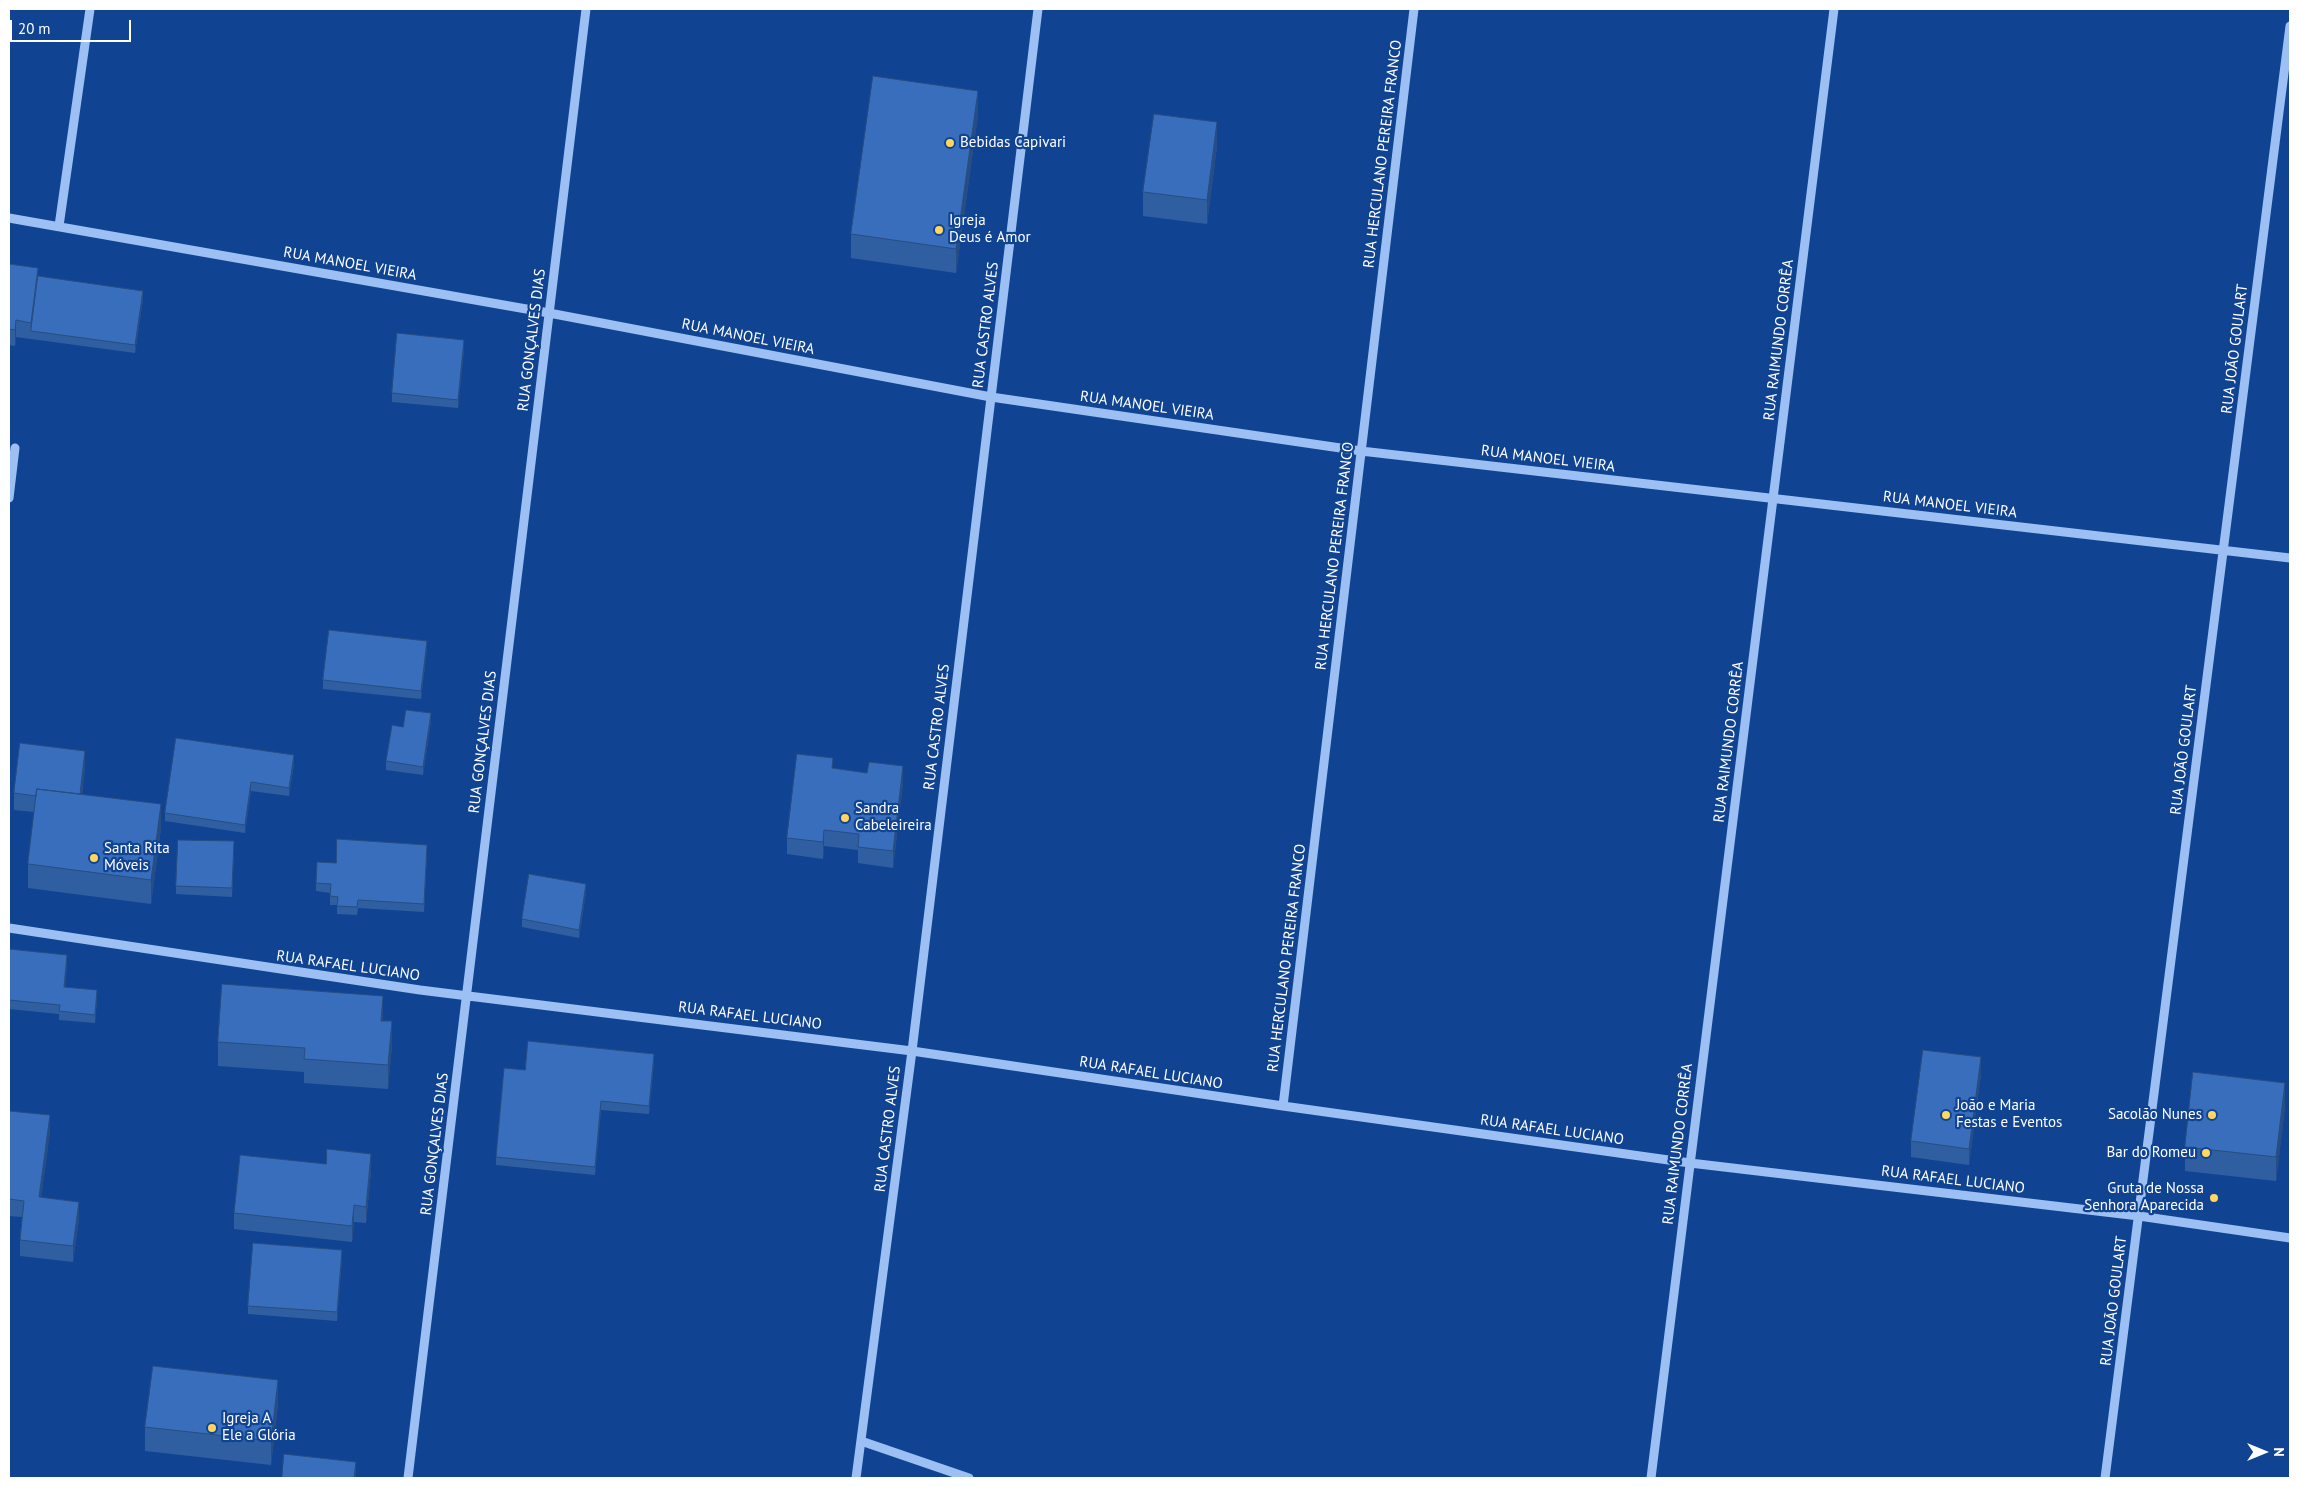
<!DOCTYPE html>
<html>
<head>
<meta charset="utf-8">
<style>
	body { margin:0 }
	#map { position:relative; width:2299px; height:1487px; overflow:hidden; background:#104492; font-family:"PT Sans",sans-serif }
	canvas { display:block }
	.frame { position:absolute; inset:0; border:10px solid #fff; pointer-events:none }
	.north { position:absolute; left:2239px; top:1427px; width:50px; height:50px; -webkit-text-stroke:4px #104492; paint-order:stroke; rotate:90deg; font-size:14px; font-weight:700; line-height:20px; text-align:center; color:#fff }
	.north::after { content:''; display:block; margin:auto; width:18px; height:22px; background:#fff; clip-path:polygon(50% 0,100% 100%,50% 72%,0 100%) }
	.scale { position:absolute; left:10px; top:20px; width:121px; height:22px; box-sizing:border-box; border:2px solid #fff; border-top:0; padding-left:6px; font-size:15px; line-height:18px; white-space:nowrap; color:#fff; -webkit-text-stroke:4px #104492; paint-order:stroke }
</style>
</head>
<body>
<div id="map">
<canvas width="2299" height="1487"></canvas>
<div class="frame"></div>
<div class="north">N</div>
<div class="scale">20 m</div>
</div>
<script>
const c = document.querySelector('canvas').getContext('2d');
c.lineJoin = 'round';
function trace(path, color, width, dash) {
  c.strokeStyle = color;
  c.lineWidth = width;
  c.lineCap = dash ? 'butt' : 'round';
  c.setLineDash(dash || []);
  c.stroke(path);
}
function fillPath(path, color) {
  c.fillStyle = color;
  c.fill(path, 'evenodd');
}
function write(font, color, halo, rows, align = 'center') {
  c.font = font + ' "PT Sans",sans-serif';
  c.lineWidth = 4.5;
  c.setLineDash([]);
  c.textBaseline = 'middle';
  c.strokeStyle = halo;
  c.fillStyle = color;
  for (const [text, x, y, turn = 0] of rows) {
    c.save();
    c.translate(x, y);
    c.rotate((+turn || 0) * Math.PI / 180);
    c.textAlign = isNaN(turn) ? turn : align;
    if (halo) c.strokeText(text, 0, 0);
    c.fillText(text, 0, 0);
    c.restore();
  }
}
const minor = new Path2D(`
	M9,218L549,313L991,397L1361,451L2290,558
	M59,226L90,9
	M9,498L15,448
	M9,928L420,990L912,1051L1283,1106L1690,1163L2139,1216L2290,1238
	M1283,1106L1414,9
	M861,1441L969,1478
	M408,1478L586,9
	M856,1478L912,1051L1038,9
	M1651,1478L1834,9
	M2105,1478L2290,26`);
const wall = new Path2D(`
	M978,115L956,273L851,258V234Z
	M1217,146L1207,224L1143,216V192Z
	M9,264L38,276L143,299L135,353L16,337L15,346L9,345Z
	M464,349L458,408L392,402V393Z
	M427,649L421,699L323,689V680Z
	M431,721L423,775L386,770V761L403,727Z
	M294,764L289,796L251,791L245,833L165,821V813Z
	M85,767L82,794L161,828L151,904L28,888V864L34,812L14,810V793Z
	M833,768L903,783L893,868L858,863V850L824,846L823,859L787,854V838Z
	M234,850L232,897L176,894V886Z
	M427,853L424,912L358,908L357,915L337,914V905H330V893L316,891V883L336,863Z
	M586,892L579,938L522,927V919Z
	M9,949L67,963L65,987L97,999L95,1023L59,1020V1014L9,1009Z
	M383,1021L392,1045L388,1089L304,1083V1072L218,1066V1042Z
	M654,1062L649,1114L601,1110L595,1175L496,1165V1157L525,1070Z
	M1981,1073L1969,1165L1911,1157V1141Z
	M2285,1107L2276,1181L2185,1171V1147Z
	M9,1111L50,1132L41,1197L79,1218L73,1262L20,1256V1240L22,1217L9,1216Z
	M371,1171L366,1223L354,1222L352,1242L234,1229V1213Z
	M342,1259L337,1321L248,1314V1306Z
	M278,1404L271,1465L145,1451V1427Z`);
const shadedWall = new Path2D(`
	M978,91V115L956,273V249Z
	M1217,122V146L1207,224V200Z
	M38,268V284L31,331V323Z
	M143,291V299L135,353V345Z
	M16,320V337L15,346V330Z
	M464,340V349L458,408V400Z
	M427,641V649L421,699V691Z
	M431,713V721L423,775V767Z
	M85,751V767L79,817V801Z
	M294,755V764L289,796V788Z
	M903,766V783L893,868V851Z
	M251,782V791L245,833V825Z
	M161,804V828L151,904V880Z
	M824,830V846L823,859V842Z
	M586,884V892L579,938V930Z
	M67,955V963L64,995V987Z
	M97,990V999L95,1023V1015Z
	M383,996V1020L381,1045V1021Z
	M392,1021V1045L388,1089V1065Z
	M654,1054V1062L649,1114V1106Z
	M1981,1057V1073L1969,1165V1149Z
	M2285,1083V1107L2276,1181V1157Z
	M601,1101V1110L595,1175V1167Z
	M50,1115V1132L39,1214V1197Z
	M371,1154V1171L366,1223V1207Z
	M79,1202V1218L73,1262V1246Z
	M354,1205V1222L352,1242V1226Z
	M342,1250V1259L337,1321V1312Z
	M278,1380V1404L271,1465V1441Z
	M356,1462V1478H354Z`);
const building = new Path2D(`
	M873,76L978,91L956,249L851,234Z
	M1154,114L1217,122L1207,200L1143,192Z
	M9,264L38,268L31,323L16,320L15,330L9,329Z
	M38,276L143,291L135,345L31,331Z
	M397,333L464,340L458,400L392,393Z
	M329,630L427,641L421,691L323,680Z
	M406,710L431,713L423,767L386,761L392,725L403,727Z
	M176,738L294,755L289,788L251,782L245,825L165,813Z
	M20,743L85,751L80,794L37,789L36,796L14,793Z
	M797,754L833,758L832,768L867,773L869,762L903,766L893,851L858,847L859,834L824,830L823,842L787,838Z
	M37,789L161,804L151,880L28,864Z
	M337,839L427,845L424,904L358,900L357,907L337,906L338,897L330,896L331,884L316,883L317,862L336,863Z
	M178,840L234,841L232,888L176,886Z
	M529,874L586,884L579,930L522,919Z
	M9,949L67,955L64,987L97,990L95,1015L59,1011L60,1005L9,1000Z
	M222,984L383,996L381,1021H392L388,1065L304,1059L305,1048L218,1042Z
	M528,1041L654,1054L649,1106L601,1101L595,1167L496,1157L504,1068L525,1070Z
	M1923,1050L1981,1057L1969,1149L1911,1141Z
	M2193,1072L2285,1083L2276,1157L2185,1147Z
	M9,1111L50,1115L39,1197L79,1202L73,1246L20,1240L24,1201L9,1199Z
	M327,1149L371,1154L366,1207L354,1205L352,1226L234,1213L240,1155L326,1164Z
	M253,1243L342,1250L337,1312L248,1306Z
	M153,1366L278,1380L271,1441L145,1427Z
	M284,1454L356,1462L354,1478H282Z`);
const markers = [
	[950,143,5,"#ffd65e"],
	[939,230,5,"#ffd65e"],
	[845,818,5,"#ffd65e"],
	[94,858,5,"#ffd65e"],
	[1946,1115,5,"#ffd65e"],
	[2212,1115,5,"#ffd65e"],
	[2206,1153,5,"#ffd65e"],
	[2214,1198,5,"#ffd65e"],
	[212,1428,5,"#ffd65e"]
];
const poiNames = [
	["Bebidas Capivari",960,143],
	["Igreja",949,221],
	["Deus é Amor",949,238],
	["Sandra",855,809],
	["Cabeleireira",855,826],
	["Santa Rita",104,849],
	["Móveis",104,866],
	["João e Maria",1956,1106],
	["Festas e Eventos",1956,1123],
	["Sacolão Nunes",2202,1115,"right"],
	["Bar do Romeu",2196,1153,"right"],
	["Gruta de Nossa",2204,1189,"right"],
	["Senhora Aparecida",2204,1206,"right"],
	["Igreja A",222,1419],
	["Ele a Glória",222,1436]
];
const streetNames = [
	["RUA HERCULANO PEREIRA FRANCO",1383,154,-83],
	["RUA MANOEL VIEIRA",350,264,10],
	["RUA CASTRO ALVES",986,325,-83],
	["RUA MANOEL VIEIRA",748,337,11],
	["RUA GONÇALVES DIAS",532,340,-83],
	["RUA RAIMUNDO CORRÊA",1779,340,-83],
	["RUA JOÃO GOULART",2235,349,-83],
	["RUA MANOEL VIEIRA",1147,406,8],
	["RUA MANOEL VIEIRA",1548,459,7],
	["RUA MANOEL VIEIRA",1950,505,7],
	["RUA HERCULANO PEREIRA FRANCO",1335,556,-83],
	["RUA CASTRO ALVES",937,727,-83],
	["RUA GONÇALVES DIAS",483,742,-83],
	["RUA RAIMUNDO CORRÊA",1729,742,-83],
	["RUA JOÃO GOULART",2184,750,-83],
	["RUA HERCULANO PEREIRA FRANCO",1287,958,-83],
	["RUA RAFAEL LUCIANO",348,966,8],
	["RUA RAFAEL LUCIANO",750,1016,7],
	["RUA RAFAEL LUCIANO",1151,1073,9],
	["RUA CASTRO ALVES",888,1129,-83],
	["RUA RAFAEL LUCIANO",1552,1130,8],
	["RUA GONÇALVES DIAS",435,1144,-83],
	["RUA RAIMUNDO CORRÊA",1678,1144,-83],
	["RUA RAFAEL LUCIANO",1953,1180,7],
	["RUA JOÃO GOULART",2114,1301,-83]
];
trace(minor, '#9cc0f3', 9);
fillPath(wall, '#305fa1');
fillPath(shadedWall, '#274d83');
fillPath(building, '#386ebb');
trace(building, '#274d83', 1);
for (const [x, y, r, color] of markers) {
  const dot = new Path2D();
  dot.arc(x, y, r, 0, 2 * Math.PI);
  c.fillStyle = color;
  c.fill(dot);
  trace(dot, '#104492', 2);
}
write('15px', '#fff', '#104492', poiNames, 'left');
write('15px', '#fff', '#104492', streetNames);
</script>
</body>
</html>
